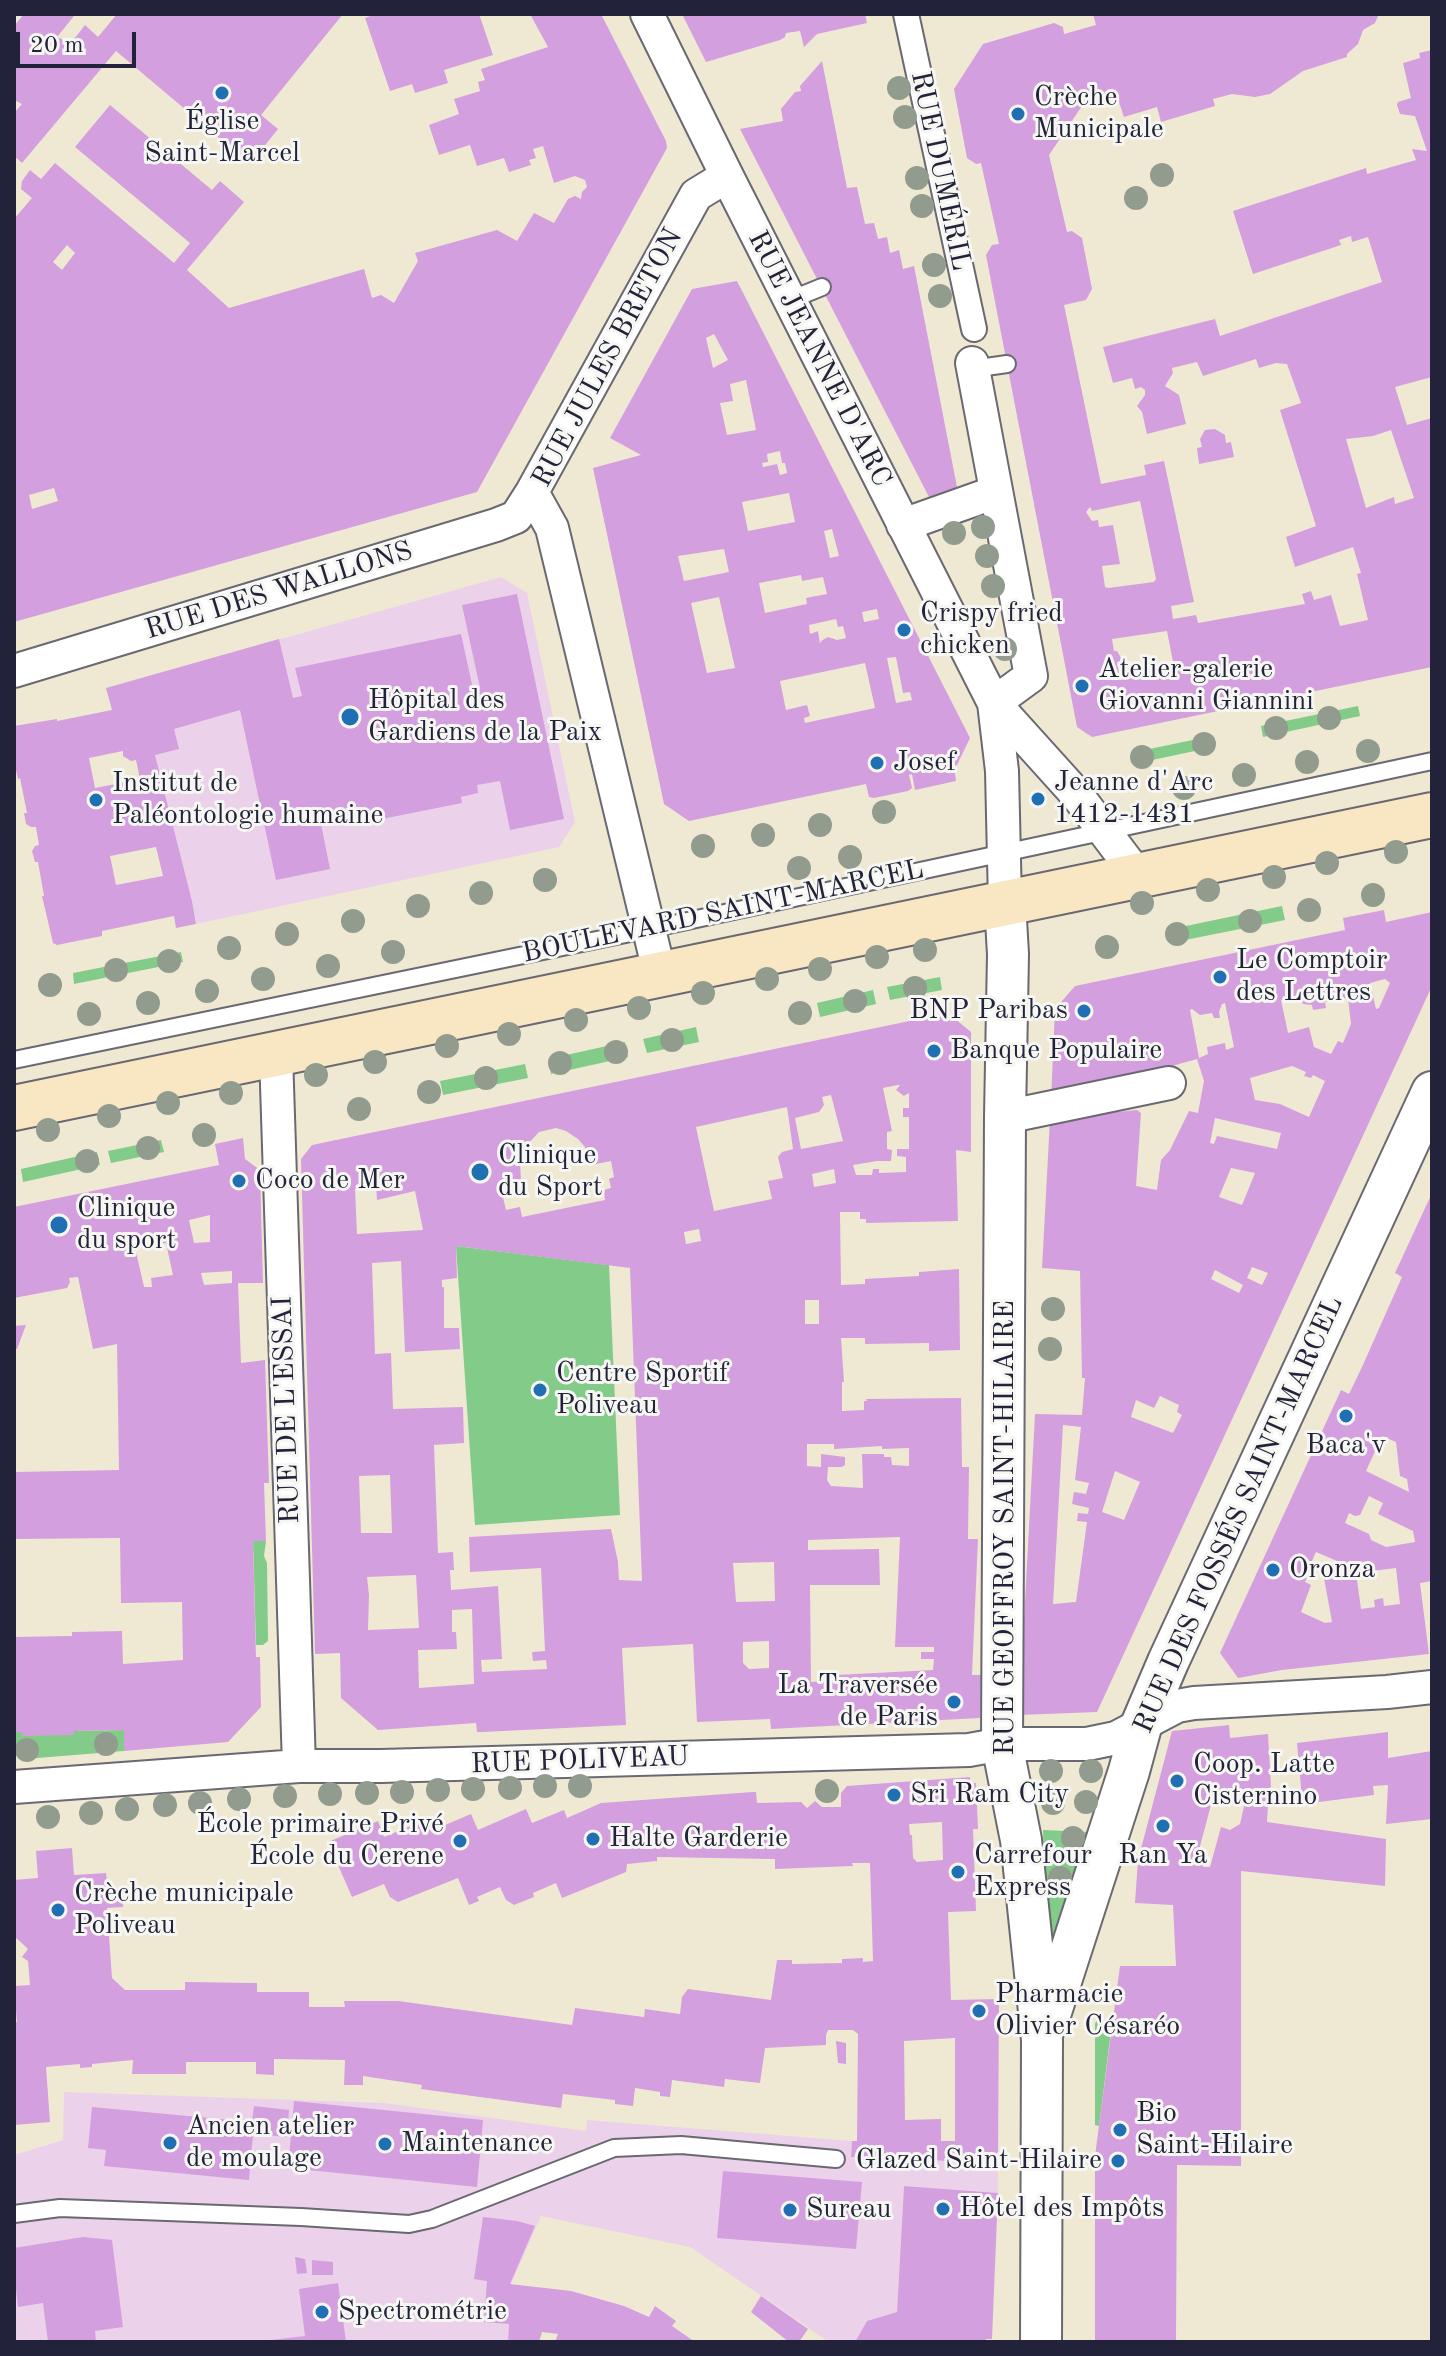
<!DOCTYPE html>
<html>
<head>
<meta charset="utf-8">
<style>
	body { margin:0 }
	#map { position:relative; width:1446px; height:2356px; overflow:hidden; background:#efe9d4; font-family:"Old Standard TT",serif }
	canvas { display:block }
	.frame { position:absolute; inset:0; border:16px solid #22223b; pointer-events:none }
	.scale { position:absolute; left:16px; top:32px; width:120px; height:36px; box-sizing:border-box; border:4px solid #22223b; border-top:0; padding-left:10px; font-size:24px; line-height:28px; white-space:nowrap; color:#22223b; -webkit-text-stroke:6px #f6f6f2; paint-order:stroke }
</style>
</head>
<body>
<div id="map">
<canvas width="1446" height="2356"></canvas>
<div class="frame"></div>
<div class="scale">20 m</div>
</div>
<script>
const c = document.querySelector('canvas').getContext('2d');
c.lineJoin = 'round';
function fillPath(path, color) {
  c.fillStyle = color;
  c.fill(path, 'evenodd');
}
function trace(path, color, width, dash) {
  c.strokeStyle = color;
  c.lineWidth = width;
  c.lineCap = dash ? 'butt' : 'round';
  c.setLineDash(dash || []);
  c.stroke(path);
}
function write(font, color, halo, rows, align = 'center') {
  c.font = font + ' "Old Standard TT",serif';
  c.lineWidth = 6;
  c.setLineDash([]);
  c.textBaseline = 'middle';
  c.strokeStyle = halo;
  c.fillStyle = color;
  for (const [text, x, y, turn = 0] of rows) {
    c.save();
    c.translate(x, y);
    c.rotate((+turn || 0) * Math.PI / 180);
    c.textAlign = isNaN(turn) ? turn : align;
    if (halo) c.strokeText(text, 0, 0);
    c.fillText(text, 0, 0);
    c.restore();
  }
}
const built = new Path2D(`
	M501,577L527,593L575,822L559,847L196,924L192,901L136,680Z
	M64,2092L384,2103L586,2131L587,2120L852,2141L851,2157L998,2163V2193L904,2186L897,2312L867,2321L855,2342H829L690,2247L541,2216L511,2284L508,2342H14V2155L63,2140Z`);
const green = new Path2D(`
	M1358,706L1360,716L1263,737L1261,726Z
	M1207,737L1209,748L1138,763L1135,752Z
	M1282,906L1285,920L1185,940L1181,927Z
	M181,952L183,962L74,984L73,973Z
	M940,977L942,990L890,1000L887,987Z
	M873,990L876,1004L820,1017L817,1003Z
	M696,1027L699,1042L647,1053L643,1039Z
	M625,1042L628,1057L551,1074L548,1059Z
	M525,1064L528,1078L443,1095L440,1081Z
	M161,1140L164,1152L111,1163L108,1151Z
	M97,1152L100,1165L23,1182L21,1169Z
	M456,1246L609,1265L620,1515L475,1525Z
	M253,1541H266L264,1556L267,1563L268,1641L263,1645H256Z
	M124,1730V1751L25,1759L15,1755L14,1732H22V1735H74V1731Z
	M1043,1830L1088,1832L1058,1945L1046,1943Z
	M1099,2015L1111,2031L1099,2126L1095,2125V2024Z`);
const building = new Path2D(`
	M24,14H71L74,16L57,37L64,40L68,47L85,25L98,37L117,14H343L261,115L278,129L250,164L116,51L22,163L14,156V113L22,104L14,100V26Z
	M376,14H479L493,55L444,70L448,83L415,93L412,84L390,91L365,18Z
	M530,14H601L666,141L667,148L477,492L14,622V219L32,198L21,189L22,181L30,170L41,179L55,163L174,263L190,243L75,147L110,105L212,190L220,181L244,202L187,270L229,308L364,269L372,298L381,295L394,303L418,261L415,253L497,230L517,241L534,213L554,223L568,199L575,196L581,199L582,192L587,187L585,180L575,176L554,183L543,146L533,149L536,158L529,160L531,165L509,172L504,158L477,166L470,145L439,155L429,125L459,114L454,99L480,91L478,82L485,80L481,69L548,47ZM67,245L75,253L62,270L53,262ZM54,488L58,501L32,509L29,495Z
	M682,14H865L867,23L817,34L804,47L800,31L786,33L785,37L780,40L706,62Z
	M1093,14H1379L1375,23L1363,30L1358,44L1347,54V57L1303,71L1270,94L1255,97L1232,94L1213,99L1215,106L1161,122L1157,107L1124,117L1116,93L1084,103L1049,155L1067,232L1072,231L1082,238L1092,289L1086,300L1064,305L1101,484L1146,475L1144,465L1164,461L1194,602L1171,606L1173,619L1196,615L1198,623L1305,604L1302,594L1311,591L1314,600L1331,595L1340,626L1368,620L1357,574L1361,573L1353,547L1295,567L1286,537L1316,526L1280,410L1301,403L1287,364L1276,363L1259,368L1256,359L1203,376L1197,362L1172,368L1173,373L1165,386L1179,395L1186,424L1147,434L1142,412L1137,406L1145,395V390L1141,387L1135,389L1132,378L1113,383L1103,347L1215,319L1220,336L1382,282L1368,237L1352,242L1351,236L1339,240L1341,245L1253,274L1233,211L1366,168L1367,174L1416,160L1412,149L1427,151L1415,116L1400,114L1397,105L1398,102L1411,98L1403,63L1420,58L1419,53L1432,50V377L1395,387L1407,425L1432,418V667L1092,737L1077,727L986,255L992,245L999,244L981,163L976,164L967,158L954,89L983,44L1054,23L1063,27L1064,34L1096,25ZM1391,430L1414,498L1395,504L1394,497L1366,508L1346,439L1373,436ZM1140,501L1156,579L1154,582L1108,588L1105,587L1102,566L1120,564L1113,525L1099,527L1098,520L1092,521L1086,512L1090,507L1092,511ZM1167,631L1175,672L1120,680L1118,667L1121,658L1117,651H1114L1112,639Z
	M822,61L847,188L857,187L865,224L874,223L878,239L887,237L890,253L899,250L903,269L914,266L957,487L929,497L740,129L783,121L781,109L795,92L801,91L800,86Z
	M737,281L970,738L957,765L954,766L956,781L915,790L912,774L909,775L912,788L908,791L874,798L869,797L866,784L689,821L664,804L593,468L641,455L610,438L692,289ZM714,334L728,360L713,368L706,338ZM746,380L756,430L727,435L720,403L733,401L730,384ZM780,451L782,463H785L787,473L780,475L777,464L763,467L762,463L768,462L767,454ZM789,493L795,522L748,531L742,502ZM832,529L839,556L830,558L824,531ZM724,549L729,572L684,581L678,556ZM801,575L802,581L823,577L827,594L806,598L807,604L765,613L759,583ZM719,597L735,668L707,673L691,603ZM877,609L879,619L864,622L862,612ZM836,619L838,627L843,626L846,638L837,640L828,637L821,641L820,644L818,631L810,634L809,625ZM896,657L903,693L910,692L912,700L896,703L887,658ZM865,663L875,708L805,723L804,718L810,716L807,705L786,710L780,681Z
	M1215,429L1225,435L1226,443L1231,442L1234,457L1199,464L1197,448L1202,447L1200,439L1205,430Z
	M517,594L564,819L510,830L500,781L477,785L478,793L461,797L462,803L362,823L361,817L343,820L342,815L320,819L330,869L276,880L240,710L174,729L179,749L155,755L192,901L196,924L176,928L174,916L102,931V936L57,945L53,943L42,896H44L38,862H35L32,851L35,846L39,845L36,827H31L26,824L24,813H27L20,778L18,779L14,761V726L57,719V721L112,710L106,688L279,639L293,698L302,696L295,668L461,634L473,689L480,688L462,605ZM123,751V756L131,761L136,760L140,779L95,788L89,758ZM156,847L163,876L116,885L110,856Z
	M1384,910L1386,922L1432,912V986L1097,1712L1019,1715L1035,1414L1082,1415L1085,1378H1082L1080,1271L1042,1268L1050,1119L1137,1110L1141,1113L1136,1186L1157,1190L1161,1160L1170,1150L1189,1111L1198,1113L1204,1081L1197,1059L1051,1100L1055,1009L1075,986L1345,930L1343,918ZM1385,979L1390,983L1379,1008L1376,1009L1370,983ZM1298,997L1303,1004L1312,1005L1313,1010L1326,1008L1325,1002L1348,998L1351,1024L1343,1043L1338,1041L1331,1054L1314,1047L1309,1027L1288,1033L1281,1000ZM1225,1003L1234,1047L1226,1050L1225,1043L1207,1047L1208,1054L1199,1058L1190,1010L1192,1009L1200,1015L1212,1013L1214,1018H1220L1219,1012L1222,1004ZM1292,1066L1306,1072L1304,1076L1311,1078L1313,1075L1325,1081L1309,1117L1280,1104L1255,1100L1250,1078ZM1215,1118L1281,1133L1277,1149L1217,1136L1214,1144L1210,1143ZM1231,1168L1255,1173L1242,1205L1219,1197ZM1252,1267L1268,1273L1262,1285L1247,1278ZM1215,1270L1243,1285L1239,1293L1211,1279ZM1160,1396L1179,1405L1177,1412L1182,1415L1173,1433L1131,1417L1136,1400L1154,1408ZM1063,1425L1081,1427L1075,1480L1089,1483L1086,1494L1074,1492L1072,1504L1089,1508L1088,1514L1078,1513L1077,1521L1087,1522L1076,1602L1053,1604ZM1115,1471L1140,1482L1124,1520L1102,1512Z
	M948,1013L971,1032V1152L956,1150L958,1221L866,1223V1219H860V1212H840L841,1285L865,1284V1279L919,1276V1272L959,1269L960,1350L929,1351V1343L865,1344V1338H841L844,1382H842V1411L864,1410V1401H867L866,1399L961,1398L962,1467H969L968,1539H978L972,1675H982L980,1718L771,1729L770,1719L697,1722L693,1644L622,1648L626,1725L483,1732H477L476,1723L378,1730L341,1698L340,1653L315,1654L301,1159L312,1145ZM898,1085H900L896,1090L904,1096L909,1093V1108H903V1117H909V1149H897V1156L906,1157V1172L879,1173V1169H873L872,1175H856L853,1165L877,1161H891L892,1150L887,1149V1132L892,1131L883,1088ZM831,1095L843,1141L801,1149L795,1118L819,1112L824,1105L822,1097ZM787,1107L793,1149L782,1152L778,1157L783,1178L768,1181L772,1199L714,1211L696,1127ZM556,1128L566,1131L578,1139L585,1147L591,1165L611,1161L614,1177L609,1179L611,1188L604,1190L605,1200L522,1217L520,1207L506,1210L500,1185L521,1180L520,1162L525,1147L539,1132ZM834,1169L836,1183L814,1187L812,1174ZM376,1184L377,1200L415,1191L423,1230L357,1234L355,1189ZM699,1229L701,1241L686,1244L684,1232ZM456,1246L630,1268L642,1581L619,1580L618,1562L611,1529L469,1537L470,1572L541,1568L545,1651L532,1652L533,1661L546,1660L547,1669L482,1672L481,1660L502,1659L498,1586L451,1590L450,1570H454L453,1552L438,1553L434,1445L464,1443L463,1407L393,1409L391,1353L375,1354L372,1263L401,1261L405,1352L460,1349L459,1328H444V1287H442V1280L457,1278ZM805,1300H819V1324H805ZM807,1444H834V1449L882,1446V1449L909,1448V1466L892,1465L891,1457H884V1454H862L863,1488L831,1486L827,1480L828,1467H842L845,1465V1457L821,1454V1467L807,1466ZM390,1475L392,1533H361L359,1476ZM900,1537L895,1647H934V1652H921V1659H934L933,1670L837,1675V1680L811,1682L810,1585H880L879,1549L808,1550V1540ZM774,1562L775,1601L736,1602L733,1563ZM416,1575L419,1628L368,1630L369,1595L367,1577ZM472,1609L474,1684L419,1688L418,1650L457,1649L456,1632H452V1610ZM769,1641V1668L749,1669L743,1663V1642Z
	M243,1138L245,1159L260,1170L263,1283H238L241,1363L265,1360L269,1483H264L266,1541H253L256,1657H260L261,1707L228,1742L124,1751V1730L74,1731V1735L22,1736V1732H14V1637L72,1636V1632L122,1631L123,1664L183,1660L182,1602L121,1603L120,1538L14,1539V1472L119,1470L117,1344L93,1349L78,1277L69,1278L70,1282L67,1288L14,1298V1207L219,1165L215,1144ZM210,1215V1242L194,1243L189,1220ZM156,1239L157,1244L166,1243L173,1275L151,1278L152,1287H144L134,1243ZM232,1271V1283L204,1285L201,1273Z
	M1432,1193V1581L1420,1583L1429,1654L1282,1670L1238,1678L1220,1653L1341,1390L1349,1394L1362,1367L1402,1277L1395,1273ZM1382,1436L1396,1442L1400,1476L1407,1479L1409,1492L1366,1471ZM1369,1496L1383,1503L1378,1514L1413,1531L1415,1542L1386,1547L1371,1540L1369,1534L1345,1523L1349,1513L1355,1516L1360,1515ZM1316,1552L1337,1561L1330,1573L1336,1577L1324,1578L1332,1622L1325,1623L1301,1612L1311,1585L1305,1582L1313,1565L1311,1563ZM1396,1568L1400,1604L1384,1606L1383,1598L1374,1600L1375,1607L1361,1609L1356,1573Z
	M26,1325L17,1349H14V1326Z
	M1229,1725L1230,1738L1268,1734L1271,1787L1269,1788L1267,1822L1386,1839L1385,1886L1241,1871V2166L1177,2165L1176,2342H1095V2156L1120,1966H1176L1173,1905L1135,1903L1138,1860L1172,1731ZM1248,1789L1240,1824L1230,1830L1221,1827L1210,1867H1203L1207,1852L1199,1850L1215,1790Z
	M1388,1732V1758L1432,1751V1819L1386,1824L1388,1785L1373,1786L1374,1795L1311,1803L1302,1798L1297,1743Z
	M970,1777V1783H976L978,1829H973L976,1911L948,1912L951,2000L999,1999L998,2163L851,2157L852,2141H857L858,2034L853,2030H828L826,2035V2045L765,2048L760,2083L725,2079L724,2087L672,2080L670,2097L660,2096V2092L635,2088L633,2106L615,2104V2100L563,2094L561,2108L421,2089L422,2085L363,2076V2085H344L345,2060L274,2059V2075L256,2074V2062H186V2074H132L133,2060L92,2064V2067L80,2068V2064L46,2067L50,2122L14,2125V2022H17L14,1986L30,1985L28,1961L22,1957L28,1949L14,1936V1880L38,1878L36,1851L72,1848L74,1875L106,1873L108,1890L122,1888L123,1907L107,1908L112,1978L125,1990H185V1982L257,1983V1992H309V2007H345L344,2001H398L572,2025L575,2008L644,2017L645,2009L680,2014L682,1997L688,1989L771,2000L777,1960H792V1964L842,1963V1959L863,1958V1962L873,1961L870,1863H852L853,1866L775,1869V1859L657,1857V1861L627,1864L626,1872L562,1898L556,1883L533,1893L534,1897L514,1905L506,1900L500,1887L477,1897L479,1901L469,1905L458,1878L398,1902L390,1897L384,1884L352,1897L328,1842L378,1821L384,1837L433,1817L438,1828L471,1814L478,1830L526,1809L532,1823L564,1810L567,1818L601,1803L753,1792H756L757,1803L801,1802L807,1808L815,1801L822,1807H841V1793L847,1786ZM942,1822L943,1860L917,1862L913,1858L912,1835H910L909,1824ZM955,2038V2141H941V2119L905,2120L904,2041Z
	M836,2041L846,2043V2064L838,2063Z
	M294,2101L483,2120L477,2187L288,2168Z
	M254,2106L289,2110L287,2137L253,2134L249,2180L104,2166L106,2150L88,2148L92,2107L252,2122Z
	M723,2171L862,2182L856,2249L717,2238Z
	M904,2186L998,2193L992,2339H986V2342H855L867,2321L897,2312Z
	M483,2217L517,2221L535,2226L510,2284L571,2291L624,2306L649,2317L655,2306L676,2321L672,2326L695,2342H555L558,2334L542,2332L539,2342H508L509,2324L484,2322L487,2281L474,2279Z
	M83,2237L112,2240L123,2327L95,2331L96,2342H48L43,2303L18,2307L14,2272V2248Z
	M295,2257L305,2259L307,2273L297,2274Z
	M312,2260L333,2262V2275H312Z
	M338,2283L346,2342H271V2340L305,2336L299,2289Z
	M761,2296L808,2329L799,2342H789L751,2312Z`);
const service = new Path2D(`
	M790,300L822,287
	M972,369L1007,364
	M14,1060L650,929L1432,761
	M14,2214L60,2208L301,2217L409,2224L432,2219L614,2148L681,2145L836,2159`);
const pedestrian = new Path2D(`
	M906,14L974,329`);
const minor = new Path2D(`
	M647,14L727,176L994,703L1077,795L1138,876
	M972,363L1031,676L994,703
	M903,525L996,492
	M14,671L496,525L516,517L532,492
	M994,703L1002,771L1005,903
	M660,975L552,528L532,492L696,195L727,176
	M276,1054L299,1766
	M1005,1117L1169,1083
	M14,1787L299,1766H381L969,1750L1002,1744H1087L1116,1738L1177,1706L1194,1703L1387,1692L1432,1687`);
const tertiary = new Path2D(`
	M1005,903L1008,954L1005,1117L1002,1744L1021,1840L1042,2040L1041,2342
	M1047,2024L1129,1771L1142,1723L1168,1662L1432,1092`);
const secondary = new Path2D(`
	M14,1108L1432,815`);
const trees = [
	[899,88],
	[905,117],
	[1162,175],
	[917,178],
	[1136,198],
	[922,206],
	[934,265],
	[940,296],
	[983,527],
	[954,533],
	[987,556],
	[993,586],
	[1005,649],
	[1329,718],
	[1276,728],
	[1204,744],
	[1368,751],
	[1142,757],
	[1307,762],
	[1244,775],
	[1184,788],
	[884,812],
	[820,825],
	[763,835],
	[703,846],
	[1396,852],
	[850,857],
	[1327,863],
	[799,868],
	[1274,877],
	[545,880],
	[1208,890],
	[481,893],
	[1373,895],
	[1142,903],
	[418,906],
	[1309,910],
	[353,921],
	[1250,921],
	[287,934],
	[1177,934],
	[1107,947],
	[229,948],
	[925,950],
	[393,952],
	[877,957],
	[169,961],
	[328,966],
	[820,969],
	[116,970],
	[263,979],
	[767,979],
	[50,985],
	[915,988],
	[207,991],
	[703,993],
	[855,1001],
	[148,1003],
	[639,1008],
	[800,1013],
	[89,1014],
	[576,1020],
	[509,1034],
	[672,1040],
	[447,1046],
	[616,1052],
	[375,1062],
	[560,1063],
	[316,1075],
	[486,1078],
	[429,1092],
	[231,1093],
	[168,1103],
	[359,1109],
	[109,1116],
	[48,1130],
	[204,1135],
	[148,1148],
	[87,1161],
	[1053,1309],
	[1050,1349],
	[106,1744],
	[27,1750],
	[1051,1771],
	[1091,1771],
	[545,1786],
	[580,1786],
	[510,1788],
	[473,1789],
	[438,1790],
	[827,1791],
	[402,1792],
	[367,1793],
	[330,1794],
	[285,1796],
	[239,1799],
	[1086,1802],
	[200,1803],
	[1053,1803],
	[165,1805],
	[127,1809],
	[91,1813],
	[48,1817],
	[1073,1838],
	[1060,1878]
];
const markers = [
	[222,93,8,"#1f6fb2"],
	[1018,114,8,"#1f6fb2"],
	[904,630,8,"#1f6fb2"],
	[1082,686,8,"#1f6fb2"],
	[350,717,10,"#1f6fb2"],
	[877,763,8,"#1f6fb2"],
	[1038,799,8,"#1f6fb2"],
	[96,800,8,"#1f6fb2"],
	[1220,977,8,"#1f6fb2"],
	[1084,1011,8,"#1f6fb2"],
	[934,1051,8,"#1f6fb2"],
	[480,1172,10,"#1f6fb2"],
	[239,1181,8,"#1f6fb2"],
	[59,1225,10,"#1f6fb2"],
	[540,1390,8,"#1f6fb2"],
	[1346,1416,8,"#1f6fb2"],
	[1273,1570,8,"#1f6fb2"],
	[954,1702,8,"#1f6fb2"],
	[1177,1781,8,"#1f6fb2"],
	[894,1795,8,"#1f6fb2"],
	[1163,1826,8,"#1f6fb2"],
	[593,1839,8,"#1f6fb2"],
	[460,1841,8,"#1f6fb2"],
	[958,1872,8,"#1f6fb2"],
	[58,1910,8,"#1f6fb2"],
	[979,2011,8,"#1f6fb2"],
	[1120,2130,8,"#1f6fb2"],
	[170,2143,8,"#1f6fb2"],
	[385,2144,8,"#1f6fb2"],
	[1118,2161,8,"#1f6fb2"],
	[943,2209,8,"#1f6fb2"],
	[790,2210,8,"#1f6fb2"],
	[322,2312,8,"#1f6fb2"]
];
const poiNames = [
	["Crèche",1034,98],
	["Municipale",1034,130],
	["Église",222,122,"center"],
	["Saint-Marcel",222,154,"center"],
	["Crispy fried",920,614],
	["chicken",920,646],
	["Atelier-galerie",1098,670],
	["Giovanni Giannini",1098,702],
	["Hôpital des",368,701],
	["Gardiens de la Paix",368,733],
	["Josef",893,763],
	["Jeanne d'Arc",1054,783],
	["1412-1431",1054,815],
	["Institut de",112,784],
	["Paléontologie humaine",112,816],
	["Le Comptoir",1236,961],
	["des Lettres",1236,993],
	["BNP Paribas",1068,1011,"right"],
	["Banque Populaire",950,1051],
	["Clinique",498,1156],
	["du Sport",498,1188],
	["Coco de Mer",255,1181],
	["Clinique",77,1209],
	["du sport",77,1241],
	["Centre Sportif",556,1374],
	["Poliveau",556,1406],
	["Baca'v",1346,1446,"center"],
	["Oronza",1289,1570],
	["La Traversée",938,1686,"right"],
	["de Paris",938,1718,"right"],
	["Coop. Latte",1193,1765],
	["Cisternino",1193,1797],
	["Sri Ram City",910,1795],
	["École primaire Privé",444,1825,"right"],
	["École du Cerene",444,1857,"right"],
	["Halte Garderie",609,1839],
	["Carrefour",974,1856],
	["Express",974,1888],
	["Ran Ya",1163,1856,"center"],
	["Crèche municipale",74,1894],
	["Poliveau",74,1926],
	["Pharmacie",995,1995],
	["Olivier Césaréo",995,2027],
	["Bio",1136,2114],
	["Saint-Hilaire",1136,2146],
	["Ancien atelier",186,2127],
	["de moulage",186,2159],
	["Maintenance",401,2144],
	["Glazed Saint-Hilaire",1102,2161,"right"],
	["Hôtel des Impôts",959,2209],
	["Sureau",806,2210],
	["Spectrométrie",338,2312]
];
const streetNames = [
	["RUE DUMÉRIL",940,171,78],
	["RUE JULES BRETON",608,358,-62],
	["RUE JEANNE D'ARC",819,359,63],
	["RUE DES WALLONS",279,591,-17],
	["BOULEVARD SAINT-MARCEL",723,912,-12],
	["RUE DE L'ESSAI",287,1410,-92],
	["RUE DES FOSSÉS SAINT-MARCEL",1239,1515,-66],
	["RUE GEOFFROY SAINT-HILAIRE",1006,1528,-90],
	["RUE POLIVEAU",580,1761,-2]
];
fillPath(built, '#ecd1ea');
fillPath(green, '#82cb88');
fillPath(building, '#d49fde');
trace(service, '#6a6871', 20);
trace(pedestrian, '#6a6871', 28);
trace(minor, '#6a6871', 36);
trace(tertiary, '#6a6871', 44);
trace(secondary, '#6a6871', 48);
trace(service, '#fff', 16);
trace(pedestrian, '#fff', 24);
trace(minor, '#fff', 32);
trace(tertiary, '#fff', 40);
trace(secondary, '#f9e7c3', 44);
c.fillStyle = '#919c8f';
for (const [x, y] of trees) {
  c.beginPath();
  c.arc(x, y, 12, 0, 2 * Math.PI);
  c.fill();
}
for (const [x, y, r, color] of markers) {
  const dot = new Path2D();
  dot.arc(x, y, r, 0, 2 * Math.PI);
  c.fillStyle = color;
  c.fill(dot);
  trace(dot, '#f6f6f2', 3);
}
write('28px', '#22223b', '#f6f6f2', poiNames, 'left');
write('28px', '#22223b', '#f6f6f2', streetNames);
</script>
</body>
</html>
